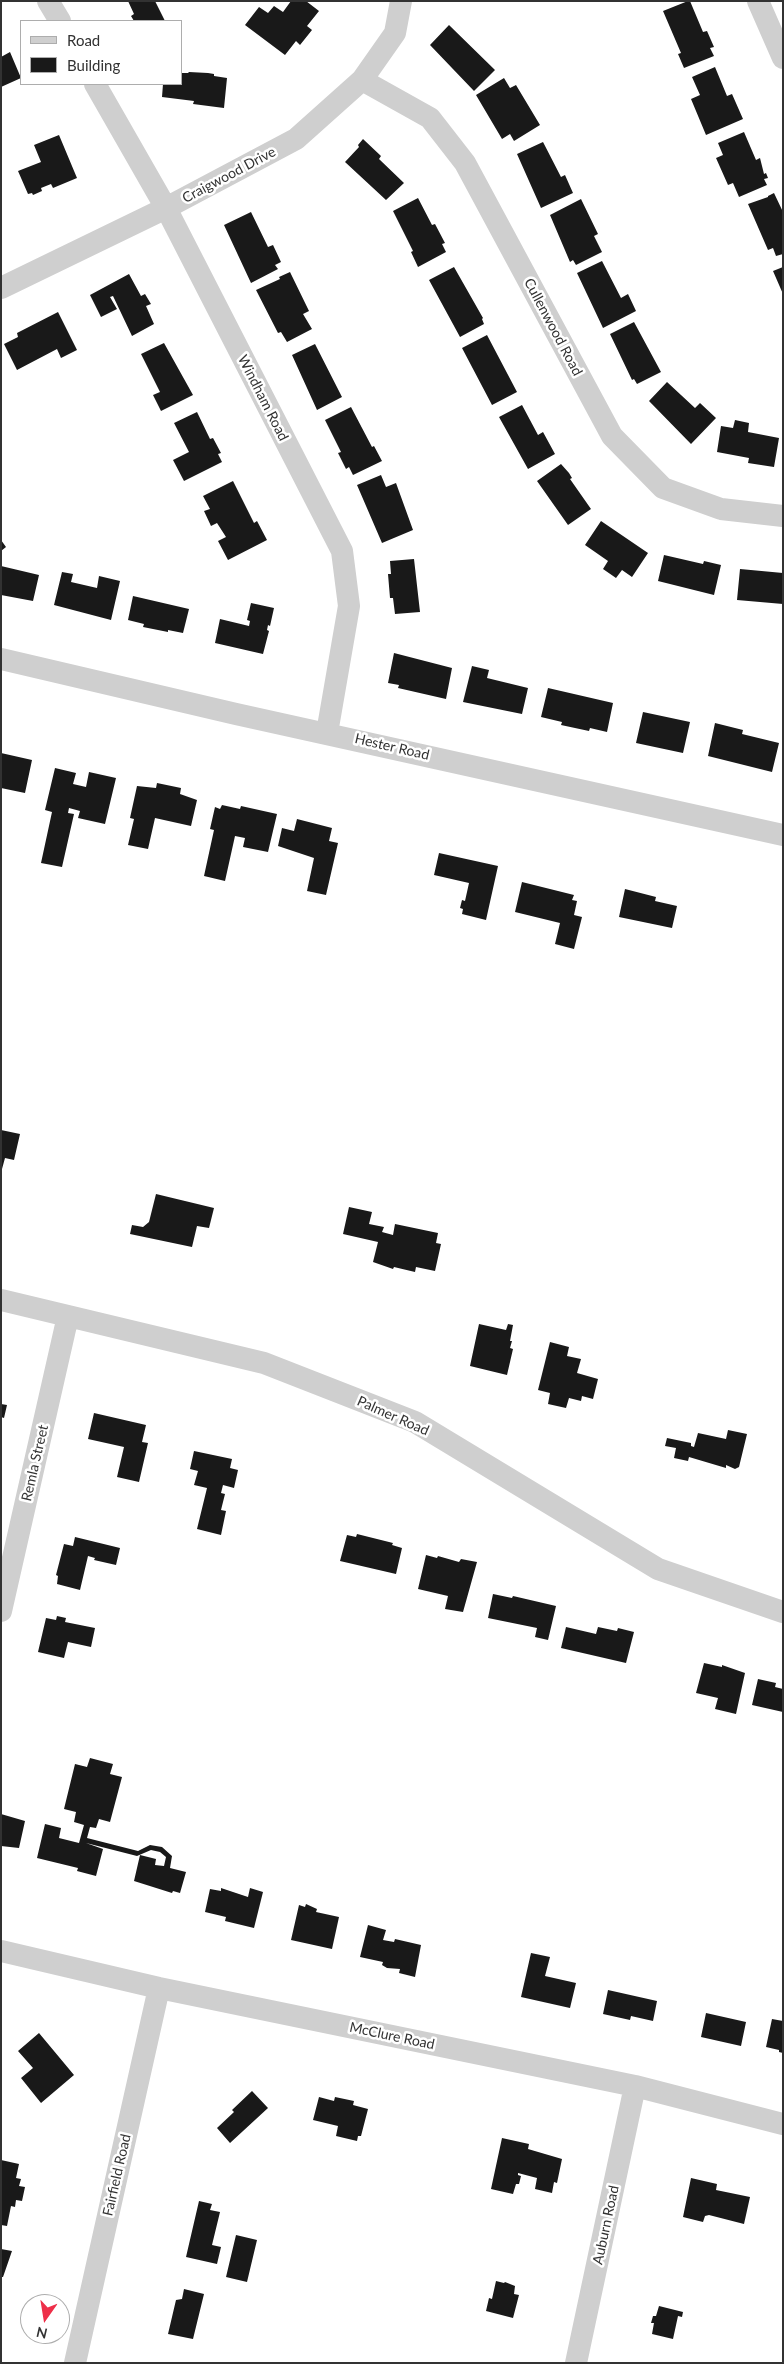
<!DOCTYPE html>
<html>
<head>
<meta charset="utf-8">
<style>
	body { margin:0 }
	#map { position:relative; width:784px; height:2364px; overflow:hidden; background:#fff; font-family:Lato,sans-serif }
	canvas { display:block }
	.frame { position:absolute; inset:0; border:2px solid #323232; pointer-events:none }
	.legend { position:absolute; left:20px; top:20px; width:162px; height:65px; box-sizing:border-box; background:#fff; border:1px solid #adadad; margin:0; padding:6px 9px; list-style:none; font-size:15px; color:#323232 }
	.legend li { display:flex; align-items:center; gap:10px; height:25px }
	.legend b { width:25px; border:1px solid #adadad }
	.north { position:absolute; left:20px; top:2294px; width:50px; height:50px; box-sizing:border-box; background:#fff; border:1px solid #adadad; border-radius:50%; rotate:193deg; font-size:14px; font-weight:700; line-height:20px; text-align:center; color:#323232 }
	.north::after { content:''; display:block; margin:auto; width:18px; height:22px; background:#ee2f49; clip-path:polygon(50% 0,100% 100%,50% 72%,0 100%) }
</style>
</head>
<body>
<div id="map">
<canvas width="784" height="2364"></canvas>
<div class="frame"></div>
<ul class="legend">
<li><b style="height:6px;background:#cfcfcf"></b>Road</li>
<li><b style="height:14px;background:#191919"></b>Building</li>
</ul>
<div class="north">N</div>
</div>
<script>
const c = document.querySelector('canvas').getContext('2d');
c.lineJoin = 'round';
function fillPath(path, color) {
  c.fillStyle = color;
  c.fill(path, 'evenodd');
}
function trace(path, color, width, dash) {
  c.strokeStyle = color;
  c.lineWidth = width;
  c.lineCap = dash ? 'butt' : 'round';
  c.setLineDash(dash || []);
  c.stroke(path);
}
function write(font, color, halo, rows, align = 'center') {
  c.font = font + ' Lato,sans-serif';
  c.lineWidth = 5;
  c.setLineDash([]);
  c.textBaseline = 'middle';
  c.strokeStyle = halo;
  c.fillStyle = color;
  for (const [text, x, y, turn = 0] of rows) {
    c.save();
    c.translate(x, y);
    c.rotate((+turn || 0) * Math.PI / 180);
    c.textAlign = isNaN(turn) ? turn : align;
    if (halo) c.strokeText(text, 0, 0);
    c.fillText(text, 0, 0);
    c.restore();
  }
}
const building = new Path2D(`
	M128,1H155L165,21H134L131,16L134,14Z
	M291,1H306L319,11L307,26L312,30L300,45L296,41L285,55L245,25L259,7L268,13L274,6L283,12Z
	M688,1H690L703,32L707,31L714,47L710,48L714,56L684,68L678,54L681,53L663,11Z
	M449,25L495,70L474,91L430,45Z
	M10,52L21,78L1,87V57Z
	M715,67L727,96L732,94L743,119L706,135L691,99L700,95L692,77Z
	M189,72L208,73L214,74V76L227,78L224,108L193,104L194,101L162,97L163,84H181V73H188Z
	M504,78L510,88L516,85L540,125L514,141L510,134L502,139L476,95Z
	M744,132L756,160L760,158L764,174L766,173L768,178L764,179L767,185L739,197L733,183L728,185L716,158L723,155L718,143Z
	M59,135L77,178L53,188L51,184L41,188L42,191L33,195L32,193L28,194L18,171L41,162L34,145Z
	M363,139L381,156L379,159L404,183L386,200L345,162L359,147L358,145Z
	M543,142L561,177L565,175L573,193L541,208L517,154Z
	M774,193L783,212V254L776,256L773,248L768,250L748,204L768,197V196Z
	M418,198L432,225L435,224L445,243L442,244L446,252L418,267L411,252L413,251L393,211Z
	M581,199L598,234L594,236L602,252L576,265L573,260L570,262L550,215Z
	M251,212L268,247L273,245L281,262L275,265L278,269L251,283L224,225Z
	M602,261L621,298L628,294L636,311L603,328L577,273Z
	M454,267L483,318L482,319L484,324L460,337L429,280Z
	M783,267V294L773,271Z
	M290,272L309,311L303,314L312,329L287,342L281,332L278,333L256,290L280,279L279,277Z
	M129,274L141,296L145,294L151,304L146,306L154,324L132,336L113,296L110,297L117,309L101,317L90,295Z
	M58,312L77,350L61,358L57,349L17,370L4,344L18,337L17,333Z
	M634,322L661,372L637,384L634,379L632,380L610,334Z
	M487,335L517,392L492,405L462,348Z
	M164,343L193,395L161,411L153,395L160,392L141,354Z
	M315,344L342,397L317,410L292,355Z
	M667,382L695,408L700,403L716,418L691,444L649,401Z
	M522,405L538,435L543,432L555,454L528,469L499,417Z
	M351,407L372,447L374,446L382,461L353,475L349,467L346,469L338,453L341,452L325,420Z
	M197,412L210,439L213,438L221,453L218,454L222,462L184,481L173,460L189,452L174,423Z
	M735,420L749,423L748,432L779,438L774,467L748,463L749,458L717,452L721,426L733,428Z
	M561,464L569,473L572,478L570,479L591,509L568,525L537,481Z
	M381,475L386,487L396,483L413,530L382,543L357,485Z
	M233,481L254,523L257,521L267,540L228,560L218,541L226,537L217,523L211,526L204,511L210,509L203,496Z
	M601,521L648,553L632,577L622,570L616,578L603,569L608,561L585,545Z
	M1,540L6,547L1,551Z
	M664,555L703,564L704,561L721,565L714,595L658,581Z
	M414,559L420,612L395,614L393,598H390L388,574H391L390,561Z
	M1,566L39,575L33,601L1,595Z
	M740,569L783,573V604L737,600Z
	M62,572L73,574L71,582L97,588L99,576L120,581L111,620L54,605Z
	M133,596L189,609L183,633L168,630V632L143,627L144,624L128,620Z
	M251,603L274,608L270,626L268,625L267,630L269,631L263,654L215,643L220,619L249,626L250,621L247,620Z
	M394,653L452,668L446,699L398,688L399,685L388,683Z
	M472,666L489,670L487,678L528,688L522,714L463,702Z
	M548,688L613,703L607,732L590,728L589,731L561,725L562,722L541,717Z
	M643,712L690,722L683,753L636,743Z
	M715,723L743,730L742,734L779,743L772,772L708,756Z
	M1,753L32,760L25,793L1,788Z
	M55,768L76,773L73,784L86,787L89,772L116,778L105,824L78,818L80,811L69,808L68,813L74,814L62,867L41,863L52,812L45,810Z
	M157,783L181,788L180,794L197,800L191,826L155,818L148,849L128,845L134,819L130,818L137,786L156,788Z
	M222,805L240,809L241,806L277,814L268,852L243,847L245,838L235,836L225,881L204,876L214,830L210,829L215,807L220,809Z
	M297,819L332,828L329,841L338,843L326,895L307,891L314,858L278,846L282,828L294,831Z
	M439,853L498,866L486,920L462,914L463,909L460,908L462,900L465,901L469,883L434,875Z
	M522,882L574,895L572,900L577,901L574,915L582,917L574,949L555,944L560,923L515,912Z
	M625,889L656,897L655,901L677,906L672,928L619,917Z
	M1,1130L20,1134L14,1160L5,1158L2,1169Z
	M156,1194L214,1208L209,1228L197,1226L192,1247L130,1234L132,1225L143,1227L149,1222Z
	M349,1207L372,1212L369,1224L384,1227L382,1232L393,1235L395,1224L438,1233L436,1243L441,1244L435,1271L416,1267L415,1272L394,1267L393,1269L373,1262L378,1242L343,1234Z
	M479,1324L506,1330L508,1324L513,1325L510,1341H512L510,1348L513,1349L507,1375L470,1366Z
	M550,1342L569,1347L567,1356L581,1359L577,1373L598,1379L593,1399L582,1396L581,1401L569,1398L566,1408L548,1404L550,1393L538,1390Z
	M1,1404L7,1405L4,1418L1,1417Z
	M94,1413L146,1425L142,1442L148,1443L139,1482L117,1477L124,1447L88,1439Z
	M728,1430L747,1434L739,1467L735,1469L726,1465V1468L689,1457L688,1461L674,1458L676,1448L665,1446L667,1438L691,1443V1446L694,1447L698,1433L726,1439Z
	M194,1451L232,1459L230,1468L238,1470L234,1488L223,1485L221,1493L225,1494L221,1510L226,1511L221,1535L197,1529L207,1488L194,1485L198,1471L190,1469Z
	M357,1534L393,1543L392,1545L402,1548L396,1574L340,1561L347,1535L356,1537Z
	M75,1537L120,1548L116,1565L94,1560L95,1558L88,1556L80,1590L57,1584L58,1576L56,1575L64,1544L73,1546Z
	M426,1555L437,1558L438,1556L459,1562L461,1559L477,1562L463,1612L445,1609L448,1596L418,1589Z
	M493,1594L512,1598L513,1596L556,1606L548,1640L535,1637L537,1628L488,1618Z
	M57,1616L66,1618L65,1622L95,1628L91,1647L68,1642L64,1658L38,1652L46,1618L56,1620Z
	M566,1627L596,1634L598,1627L617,1631L618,1628L634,1632L626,1663L561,1648Z
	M704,1663L722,1667V1665L745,1673L736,1714L715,1709L718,1698L696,1693Z
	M758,1679L776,1683L775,1687L783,1689V1712L752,1705Z
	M90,1758L113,1764L110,1774L122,1777L110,1822L99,1819L96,1828L90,1827L87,1838L138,1851L150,1845L162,1847L172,1856L170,1868L186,1872L180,1893L173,1891L172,1893L134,1881L140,1855L156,1859L155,1865L164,1866L166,1857L160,1852L151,1850L137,1856L86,1843L103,1849L96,1876L77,1871L78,1868L37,1858L45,1824L61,1828L59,1838L79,1843L84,1825L74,1822L76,1812L64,1809L75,1764L87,1767Z
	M1,1814L25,1821L19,1848L1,1846Z
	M221,1888L248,1897L250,1888L263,1892L254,1928L225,1921L226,1917L205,1912L210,1889L221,1891Z
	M306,1904L317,1909L316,1912L339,1917L332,1949L291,1940L299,1905L305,1907Z
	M368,1925L386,1930L383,1940L394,1942L395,1939L421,1945L415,1977L399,1973L400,1969L387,1968L382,1965L383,1962L360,1957Z
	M531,1953L550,1957L545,1976L576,1983L570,2008L521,1997Z
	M608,1990L657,2001L653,2021L631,2016L630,2020L603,2014Z
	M706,2013L746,2022L741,2046L701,2037Z
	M772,2019L783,2021V2053L779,2052V2050L766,2047Z
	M39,2033L74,2075L41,2103L21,2078L33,2068L18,2051Z
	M252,2091L268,2108L230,2143L217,2128L234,2112L232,2110Z
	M319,2097L334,2101L335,2097L354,2101L353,2105L368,2109L361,2136H358L357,2141L336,2136L338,2126L313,2120Z
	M502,2138L529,2144L528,2149L562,2159L557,2183L554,2182L552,2193L535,2189L537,2178L518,2173V2175L521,2176L519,2184H516L513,2194L491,2189Z
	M1,2160L19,2164L16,2178L21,2179L19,2186L25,2187L22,2201L16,2200L15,2207L11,2206L7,2226L1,2225Z
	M691,2178L717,2184L716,2190L750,2197L744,2224L709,2215L705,2216L703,2222L683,2217Z
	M199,2201L212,2204L210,2210L220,2212L212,2245L221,2247L217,2264L186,2257Z
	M236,2235L257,2240L247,2282L226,2277Z
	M1,2249L12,2251L3,2277H1Z
	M496,2281L504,2283L505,2282L515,2286L514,2294L519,2295L513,2318L486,2311L489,2298L492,2299Z
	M184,2289L204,2294L193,2339L168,2334L176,2300L182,2299Z
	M659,2306L683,2312L682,2317L678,2316L673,2339L652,2334L654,2323H651L653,2316H656Z`);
const minor = new Path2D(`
	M48,1L60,21
	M758,1L783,58
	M362,80L430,118L465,163L612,436L663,488L721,509L783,516
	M95,84L166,208L342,551L349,606L327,733
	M1,288L166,208L296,139L362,80L395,33L401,1
	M1,659L236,714L783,835
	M1,1300L264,1363L415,1422L658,1569L783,1612
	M1,1611L68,1316
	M1,1951L159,1988L635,2086L783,2124
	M75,2363L159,1988
	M576,2363L635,2086`);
const streetNames = [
	["Craigwood Drive",229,175,-28],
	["Cullenwood Road",553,327,62],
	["Windham Road",263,398,63],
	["Hester Road",392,747,13],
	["Palmer Road",393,1416,24],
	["Remla Street",35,1463,-77],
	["McClure Road",392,2036,12],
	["Fairfield Road",117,2175,-77],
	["Auburn Road",606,2225,-78]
];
fillPath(building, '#191919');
trace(minor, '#cfcfcf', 22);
write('14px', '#323232', '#fff', streetNames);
</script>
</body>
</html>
